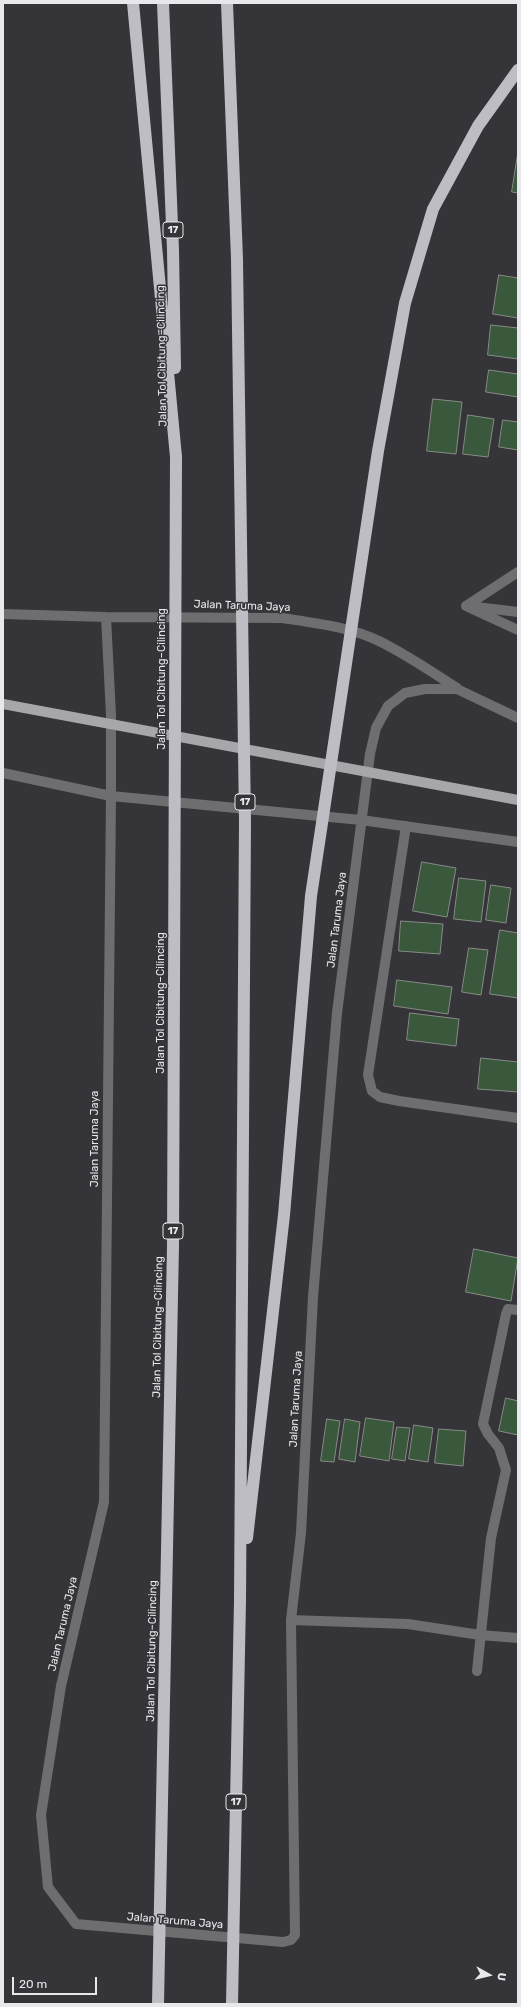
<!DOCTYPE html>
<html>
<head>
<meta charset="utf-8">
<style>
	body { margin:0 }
	#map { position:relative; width:521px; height:2007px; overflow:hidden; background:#353439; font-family:Rubik,sans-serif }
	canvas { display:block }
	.frame { position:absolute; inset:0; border:4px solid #e8e7eb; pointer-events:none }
	.north { position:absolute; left:469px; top:1955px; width:40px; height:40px; -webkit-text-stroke:3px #353439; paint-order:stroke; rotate:98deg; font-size:11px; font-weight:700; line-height:16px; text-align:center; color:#e8e7eb }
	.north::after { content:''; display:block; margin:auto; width:14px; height:18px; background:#e8e7eb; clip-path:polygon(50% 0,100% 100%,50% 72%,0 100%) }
	.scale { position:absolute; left:12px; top:1977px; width:85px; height:18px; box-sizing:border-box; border:2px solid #e8e7eb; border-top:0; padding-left:5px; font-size:12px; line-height:14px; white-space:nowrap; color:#e8e7eb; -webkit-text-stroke:3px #353439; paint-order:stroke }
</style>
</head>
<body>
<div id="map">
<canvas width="521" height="2007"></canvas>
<div class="frame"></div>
<div class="north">U</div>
<div class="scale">20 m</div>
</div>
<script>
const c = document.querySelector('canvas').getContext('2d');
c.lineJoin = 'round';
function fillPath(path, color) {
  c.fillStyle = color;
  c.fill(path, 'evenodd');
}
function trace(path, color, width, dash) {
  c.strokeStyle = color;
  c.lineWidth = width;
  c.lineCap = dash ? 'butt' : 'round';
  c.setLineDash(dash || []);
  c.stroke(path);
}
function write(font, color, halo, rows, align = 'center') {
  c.font = font + ' Rubik,sans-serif';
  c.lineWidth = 3;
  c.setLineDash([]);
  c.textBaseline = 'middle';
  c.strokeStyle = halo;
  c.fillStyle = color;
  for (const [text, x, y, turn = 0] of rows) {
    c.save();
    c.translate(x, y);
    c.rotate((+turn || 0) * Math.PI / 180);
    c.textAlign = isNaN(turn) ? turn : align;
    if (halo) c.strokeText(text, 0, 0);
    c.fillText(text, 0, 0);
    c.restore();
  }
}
const building = new Path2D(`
	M518,152V193L512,192Z
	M499,275L518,278V318L493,314Z
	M491,325L518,328V359L488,355Z
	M489,370L518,374V397L486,392Z
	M433,399L462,402L456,454L427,451Z
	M468,415L494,419L488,457L463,454Z
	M503,420L518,422V450L499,447Z
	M422,862L456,868L447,917L413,911Z
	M459,878L486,881L481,922L454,919Z
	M491,885L511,888L506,923L486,920Z
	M401,921L443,924L440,954L399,951Z
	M500,930L518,933V998L490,994Z
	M469,948L488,950L481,995L462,992Z
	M397,980L452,987L448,1014L394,1006Z
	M410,1013L459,1019L456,1046L407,1040Z
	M481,1058L518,1062V1092L478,1089Z
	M474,1249L518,1258L511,1301L466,1292Z
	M506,1398L518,1401V1435L499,1431Z
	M366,1418L394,1422L389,1461L360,1456Z
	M327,1419L340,1421L334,1462L321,1461Z
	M345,1419L360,1422L355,1462L339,1459Z
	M414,1425L433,1428L428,1462L409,1459Z
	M397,1427L410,1428L405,1461L392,1459Z
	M439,1429L466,1431L463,1466L435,1463Z`);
const minor = new Path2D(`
	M518,572L466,606L518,630
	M476,607L518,612
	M3,614L106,617L282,618C315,623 351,627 381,642C407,655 432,672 457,688
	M106,617L111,715V796L361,820L518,842
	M3,773L111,796L104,1502L61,1686L41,1815L48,1887L76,1924L283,1942L291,1940L295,1935L291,1620L301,1533L313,1297L337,1013L370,754L376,728L388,706L405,693L425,689H457L518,718
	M406,826L368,1075L372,1091L380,1097L399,1101L518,1118
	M291,1620L408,1624L480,1635L518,1638
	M477,1671L491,1538L506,1470L499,1448L488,1434L483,1424L506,1314L508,1309L518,1310`);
const motorway = new Path2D(`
	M133,3L176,457
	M163,3L173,250L175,368`);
const primaryBridge = new Path2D(`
	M3,704L518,800`);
const motorwayBridge = new Path2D(`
	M227,3L237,259L245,821L240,1601L232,2004
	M247,1538L284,1215L311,896L378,451L405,303L433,209L478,126L518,70
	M158,2004L173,1246L176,457`);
const shields = [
	[173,230,20],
	[245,802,20],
	[173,1231,20],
	[236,1802,20]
];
const shieldNames = [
	["17",173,230],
	["17",245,802],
	["17",173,1231],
	["17",236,1802]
];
const streetNames = [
	["Jalan Tol Cibitung–Cilincing",162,356,-91],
	["Jalan Taruma Jaya",242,606,2],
	["Jalan Tol Cibitung–Cilincing",162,679,-90],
	["Jalan Taruma Jaya",337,920,-83],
	["Jalan Tol Cibitung–Cilincing",161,1003,-90],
	["Jalan Taruma Jaya",95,1139,-90],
	["Jalan Tol Cibitung–Cilincing",158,1327,-89],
	["Jalan Taruma Jaya",296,1399,-87],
	["Jalan Taruma Jaya",63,1624,-77],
	["Jalan Tol Cibitung–Cilincing",152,1651,-89],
	["Jalan Taruma Jaya",175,1921,5]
];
fillPath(building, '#3a583b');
trace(building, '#878b87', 1);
trace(minor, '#6e6e71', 10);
trace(motorway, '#bdbdc3', 12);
trace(primaryBridge, '#a7a6ab', 10);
trace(motorwayBridge, '#bdbdc3', 12);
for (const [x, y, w] of shields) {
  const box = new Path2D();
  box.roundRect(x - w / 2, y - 8, w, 16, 3);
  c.fillStyle = '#353439';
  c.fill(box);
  trace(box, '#e8e7eb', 1);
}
write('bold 10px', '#e8e7eb', null, shieldNames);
write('11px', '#e8e7eb', '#353439', streetNames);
</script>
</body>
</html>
